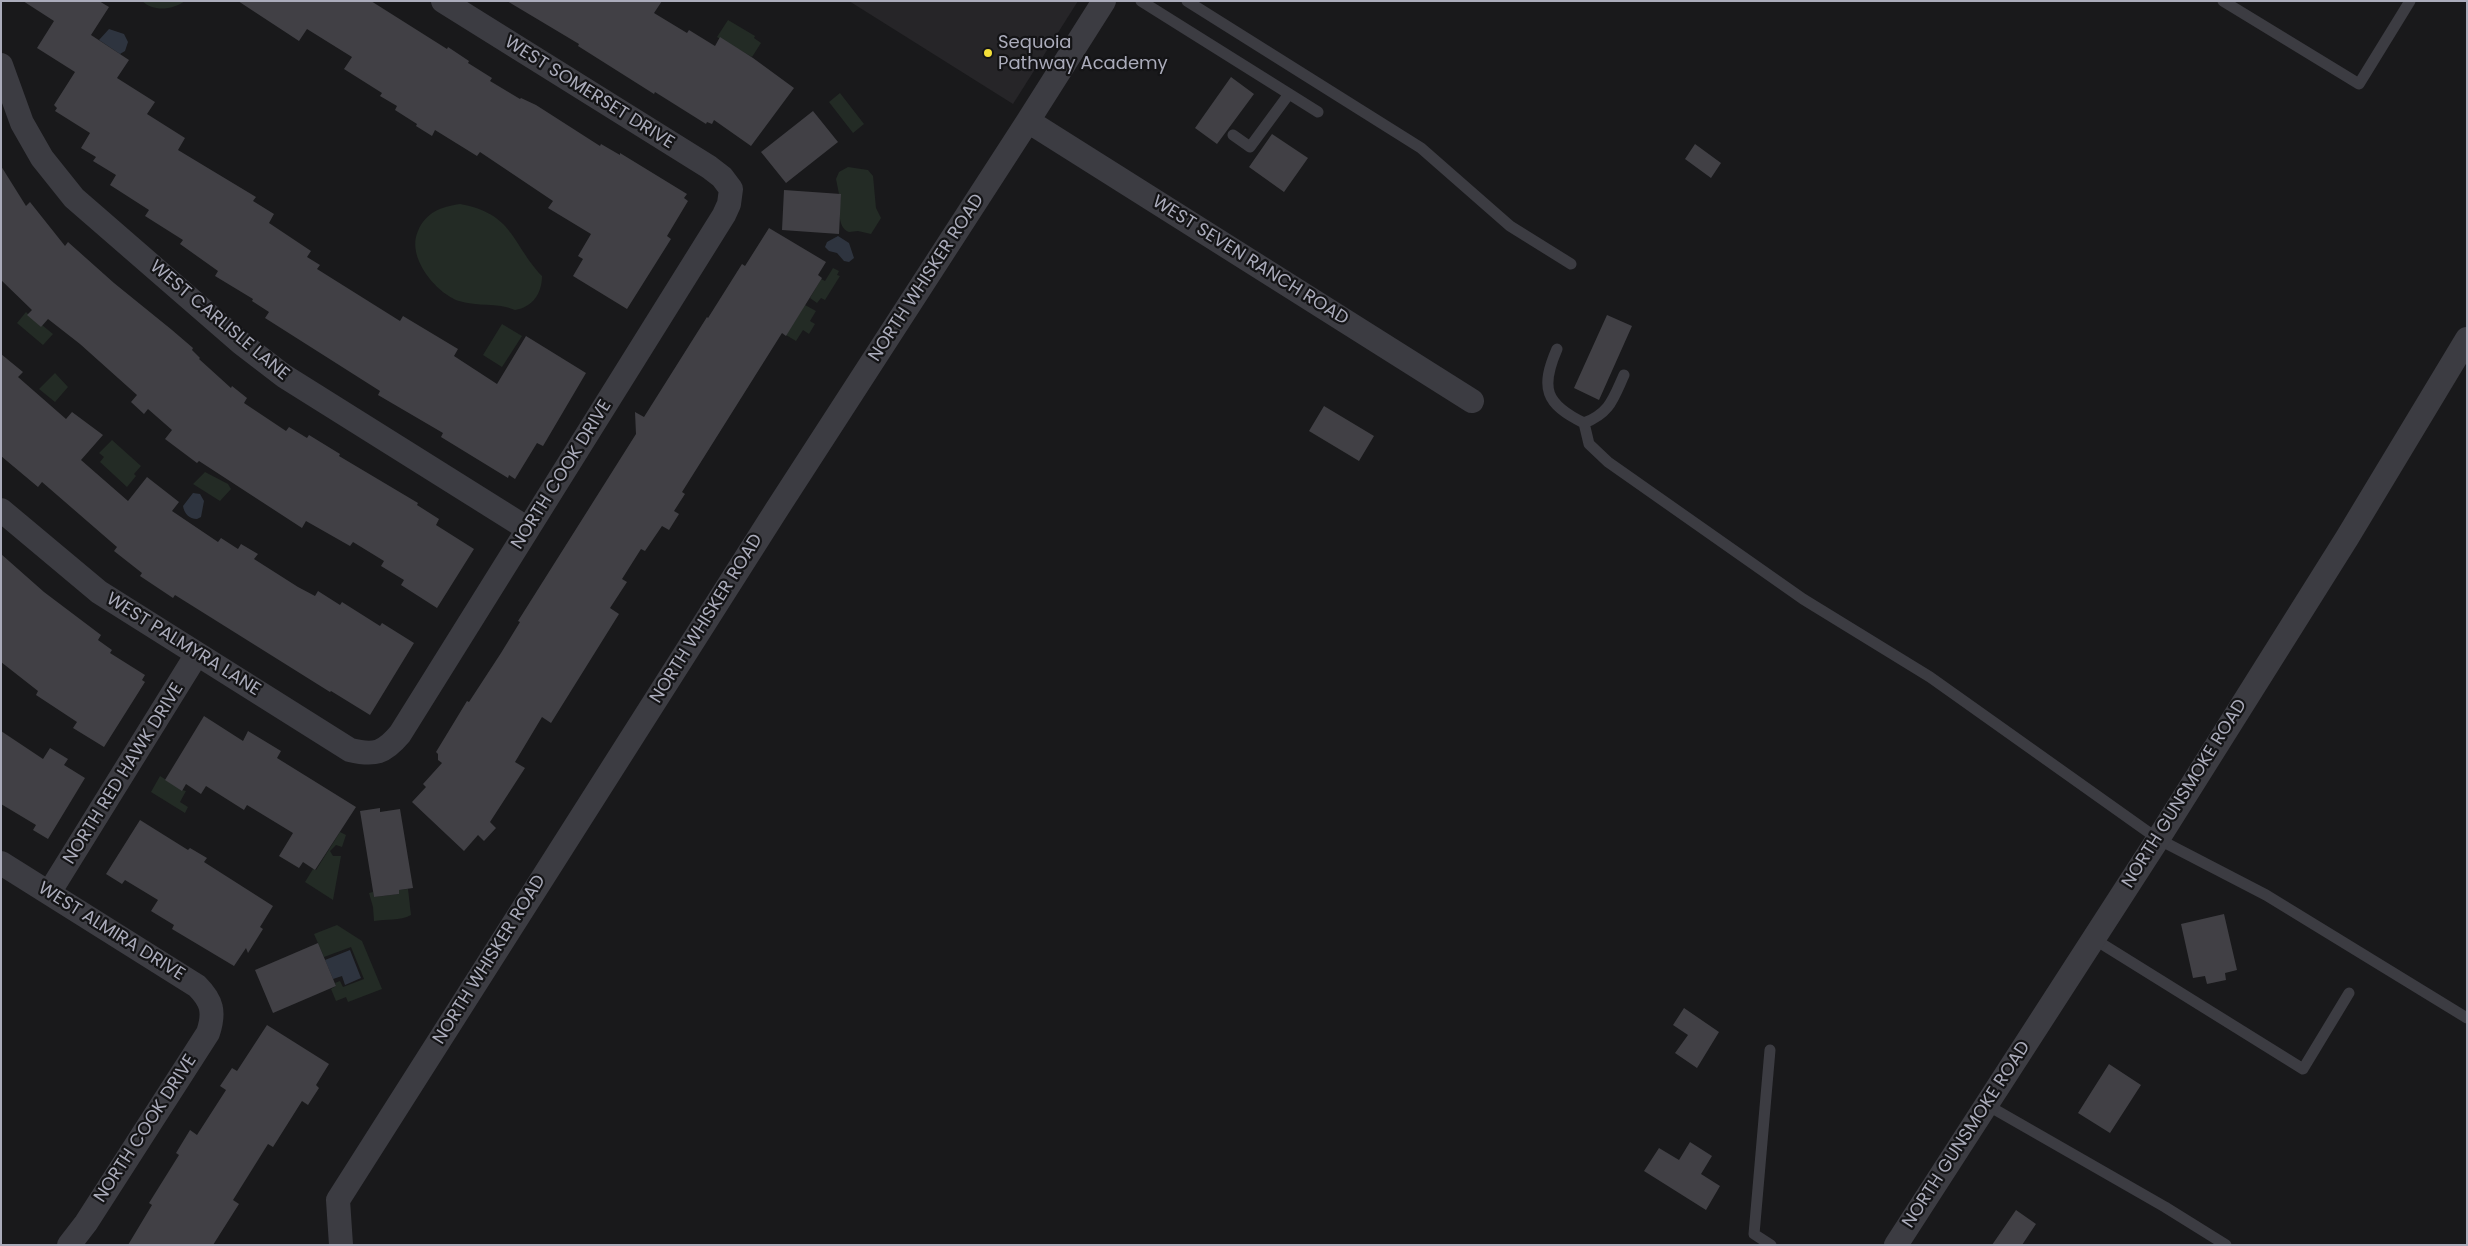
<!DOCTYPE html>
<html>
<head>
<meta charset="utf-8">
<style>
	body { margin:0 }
	#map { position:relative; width:2468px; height:1246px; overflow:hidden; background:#19191b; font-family:Poppins,sans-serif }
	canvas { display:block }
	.frame { position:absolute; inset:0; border:2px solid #abacbb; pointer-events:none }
</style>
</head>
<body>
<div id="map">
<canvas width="2468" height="1246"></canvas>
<div class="frame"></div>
</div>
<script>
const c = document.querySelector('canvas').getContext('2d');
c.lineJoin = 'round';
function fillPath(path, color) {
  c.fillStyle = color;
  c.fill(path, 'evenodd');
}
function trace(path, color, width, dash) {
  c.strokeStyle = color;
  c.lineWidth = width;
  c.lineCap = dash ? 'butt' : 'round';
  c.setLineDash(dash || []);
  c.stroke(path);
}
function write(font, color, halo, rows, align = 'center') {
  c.font = font + ' Poppins,sans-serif';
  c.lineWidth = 4.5;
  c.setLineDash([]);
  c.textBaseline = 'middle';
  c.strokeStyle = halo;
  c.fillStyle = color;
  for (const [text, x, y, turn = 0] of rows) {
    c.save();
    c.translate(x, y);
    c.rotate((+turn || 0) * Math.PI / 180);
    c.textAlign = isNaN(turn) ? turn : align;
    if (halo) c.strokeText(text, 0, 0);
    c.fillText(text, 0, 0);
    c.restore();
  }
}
const built = new Path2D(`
	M849,1H1078L1013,104Z`);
const green = new Path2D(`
	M142,1H185C172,10 154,12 142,1Z
	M728,20L755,36L754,38L761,43L752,57L717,37Z
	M840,93L864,124L853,133L829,102Z
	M848,167L868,170L873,176L876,208L881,218L871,234L858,231L849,232C836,227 840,206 841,194H839L836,179L839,172Z
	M460,204C514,214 511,243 542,276C542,293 533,307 515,310C496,302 478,307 459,301C436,293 406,257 418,231C426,212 441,207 460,204Z
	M833,268L839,271L837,275L840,276L825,300L821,298L817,303L810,298L821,279L825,281Z
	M805,305L816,311L810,321L815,324L809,334L803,330L796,341L786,335Z
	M26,312L41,327L42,325L53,334L43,345L17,323Z
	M502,324L522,336L502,367L483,355Z
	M55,373L68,387L55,402L39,389Z
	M112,440L141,466L134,474L136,476L127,487L100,462L104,457L99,453Z
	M205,472L228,484L231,489L220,501L193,484Z
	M160,776L182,790L186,791L180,802L188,807L185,813L151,792Z
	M340,832L346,835L342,847L336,845L330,851L333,856H341L333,900L305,882L313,869L316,870Z
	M408,889L411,915C400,921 385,919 374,921L373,907L369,893L373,892L374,897L399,894V890Z
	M337,925L362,941L382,989L348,1002L346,997L336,1001L331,989L336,986L335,983L340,981L343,987L364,979L351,947L324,957L314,934Z`);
const water = new Path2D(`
	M109,29L124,34L128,42L125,51L120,54L99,40Z
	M838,236L849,243L854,258L849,262L844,261L837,253L829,251L825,247L827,242Z
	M193,493L200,494L204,501L201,517L197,519C189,519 184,513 183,506Z
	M350,950L361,978L345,985L342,976L333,979L325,960Z`);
const building = new Path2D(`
	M23,1H99L109,7L91,35L129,60L117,78L155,102L147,114L185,138L178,150L256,197L253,201L274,214L269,223L311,251L307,257L320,265L317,269L400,321L403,316L458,349L454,356L497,384L526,336L586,373L543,446L537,443L515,479L509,475L508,478L441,437L443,433L378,395L380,391L265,318L269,312L252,301L253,299L215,276L218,271L180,244L183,240L145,216L149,210L110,185L116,175L93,161L96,157L81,148L90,133L55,111L57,108L54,105L75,72L37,48L54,21Z
	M238,1H371L447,49L448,47L469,61L468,63L492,78L490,81L520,99L521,98L536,105L600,146L601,144L620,155V153L687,194L684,198L688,201L667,236L671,239L627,309L573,276L583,259L578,256L591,234L548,208L553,201L480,152L477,156L435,130L432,136L416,126L417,124L395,110L397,106L380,96L382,93L344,69L352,57L307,29L299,41Z
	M507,1H662L654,13L687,33L689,30L715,46L720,37L753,58L794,88L751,146L714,120L712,124L707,122L706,124L655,92L654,94L578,46L579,44Z
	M1231,77L1254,94L1217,144L1195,128Z
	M813,111L838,142L786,183L761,152Z
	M1272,134L1308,158L1284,192L1249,167Z
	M1695,144L1721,163L1711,178L1685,159Z
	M1,166L26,206L30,202L65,246L68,242L114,283L172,330L193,348L192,350L200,358L199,359L231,388L232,386L247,398L244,403L286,431L289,427L307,438L309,435L340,454L339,456L418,503L417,505L439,519L436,525L474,549L437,608L401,585L404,580L381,566L384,561L353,542L350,546L306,521L302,528L199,461L197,463L165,439L172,430L148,409L144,414L131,402L137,395L80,344L48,319L41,327L27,315L32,310L1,280Z
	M784,190L841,194L839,234L782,230Z
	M769,228L826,262L818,275L822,278L786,336L782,333L682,492L685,494L674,511L679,514L669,530L662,526L645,551L641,549L622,579L627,582L610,608L619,614L551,723L542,717L515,762L525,768L490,822L496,828L484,841L478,835L464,851L412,802L426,787L423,784L442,763L438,760V754L436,752L467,701L469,702L501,653L520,622L518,621L636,434L635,412L644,417L707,317L708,318L742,264L745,266Z
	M1607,315L1632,326L1599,400L1574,388Z
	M1,354L23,372L18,377L66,419L72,412L103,435L81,460L128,501L147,477L179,502L172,511L218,542L221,538L238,549L241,544L258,554L254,559L298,587L315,596L318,591L340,605L342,602L380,626L382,623L414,643L370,715L331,691L330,692L175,595L173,598L140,576L142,573L114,551L117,547L42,482L38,487L1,456Z
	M1324,406L1374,436L1359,461L1309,431Z
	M1,554L44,592L101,635L98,640L112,650L110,653L145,675L142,680L145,682L104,747L73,728L77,722L36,695L38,691L1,662Z
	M204,716L243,741L248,731L281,751L277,758L356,807L315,870L303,862L299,868L279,856L293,833L247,805L244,810L206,786L201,794L186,784L182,791L165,780Z
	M1,731L43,759L50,748L68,759L64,765L85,778L48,839L33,830L36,825L1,804Z
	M380,808V812L400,809L413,888L399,890V894L374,897L360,811Z
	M140,820L188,850L190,848L207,858L204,862L273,906L260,927L263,929L248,953L246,948L234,966L172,929L174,925L151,911L158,900L125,880L122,884L106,874Z
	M2224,914L2237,970L2225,973L2226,980L2207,984L2205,976L2193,978L2181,924Z
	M318,943L336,986L273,1013L255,970Z
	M1684,1008L1719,1032L1697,1068L1675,1053L1688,1035L1673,1025Z
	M267,1025L329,1064L316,1085L319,1088L308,1105L302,1101L273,1147L268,1144L233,1200L239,1204L213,1245H128L152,1205L149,1203L179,1155L176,1153L190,1130L197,1135L226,1090L220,1086L232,1068L237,1071Z
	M2109,1064L2141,1085L2110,1133L2078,1113Z
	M1690,1142L1712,1156L1701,1174L1720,1186L1706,1210L1644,1171L1659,1148L1679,1160Z
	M2016,1210L2036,1224L2022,1245H1992Z`);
const lane = new Path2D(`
	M1141,1L1318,112
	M1187,1L1421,148L1510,226L1571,264
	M2223,1L2359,84L2410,1
	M1233,135L1250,147L1289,94
	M1557,349C1540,388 1545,404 1584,423C1610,413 1613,399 1624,375
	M1584,423L1589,444L1608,462L1803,599L1930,677L2158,839L2266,895L2467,1018
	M2094,939L2303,1069L2349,993
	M1770,1050L1754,1234L1771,1245
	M1987,1105L2165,1207L2226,1245`);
const street = new Path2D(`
	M1,65L22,123L42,158L74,198L241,343L284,376L528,529
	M1028,121L1472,401
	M1,510L99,592L350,750C375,756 384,753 400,734L724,215L729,204L731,189L722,177L709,167L443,1
	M1,863L197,986C212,1001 215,1012 208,1033L86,1223L69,1245
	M49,893L197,654
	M341,1245L338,1200L777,509L1028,121L1104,1
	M1896,1245L2158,839L2347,538L2467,339`);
const markers = [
	[988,53,5,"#f3df39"]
];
const poiNames = [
	["Sequoia",998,43],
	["Pathway Academy",998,64]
];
const streetNames = [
	["WEST SOMERSET DRIVE",589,93,32],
	["WEST SEVEN RANCH ROAD",1250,261,32],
	["NORTH WHISKER ROAD",927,278,-57],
	["WEST CARLISLE LANE",219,321,40],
	["NORTH COOK DRIVE",562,475,-58],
	["NORTH WHISKER ROAD",707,619,-58],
	["WEST PALMYRA LANE",183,645,32],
	["NORTH RED HAWK DRIVE",124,774,-58],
	["NORTH GUNSMOKE ROAD",2185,794,-58],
	["WEST ALMIRA DRIVE",111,932,32],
	["NORTH WHISKER ROAD",490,960,-58],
	["NORTH COOK DRIVE",146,1129,-57],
	["NORTH GUNSMOKE ROAD",1967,1135,-57]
];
fillPath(built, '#262528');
fillPath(green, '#232b25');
fillPath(water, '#2e343f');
fillPath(building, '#414045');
trace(lane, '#3c3c42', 11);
trace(street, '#3c3c42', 24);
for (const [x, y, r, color] of markers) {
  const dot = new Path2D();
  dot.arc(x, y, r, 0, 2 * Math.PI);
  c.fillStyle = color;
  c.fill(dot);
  trace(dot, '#141416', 2);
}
write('18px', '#abacbb', '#141416', poiNames, 'left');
write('18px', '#abacbb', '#141416', streetNames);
</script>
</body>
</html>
